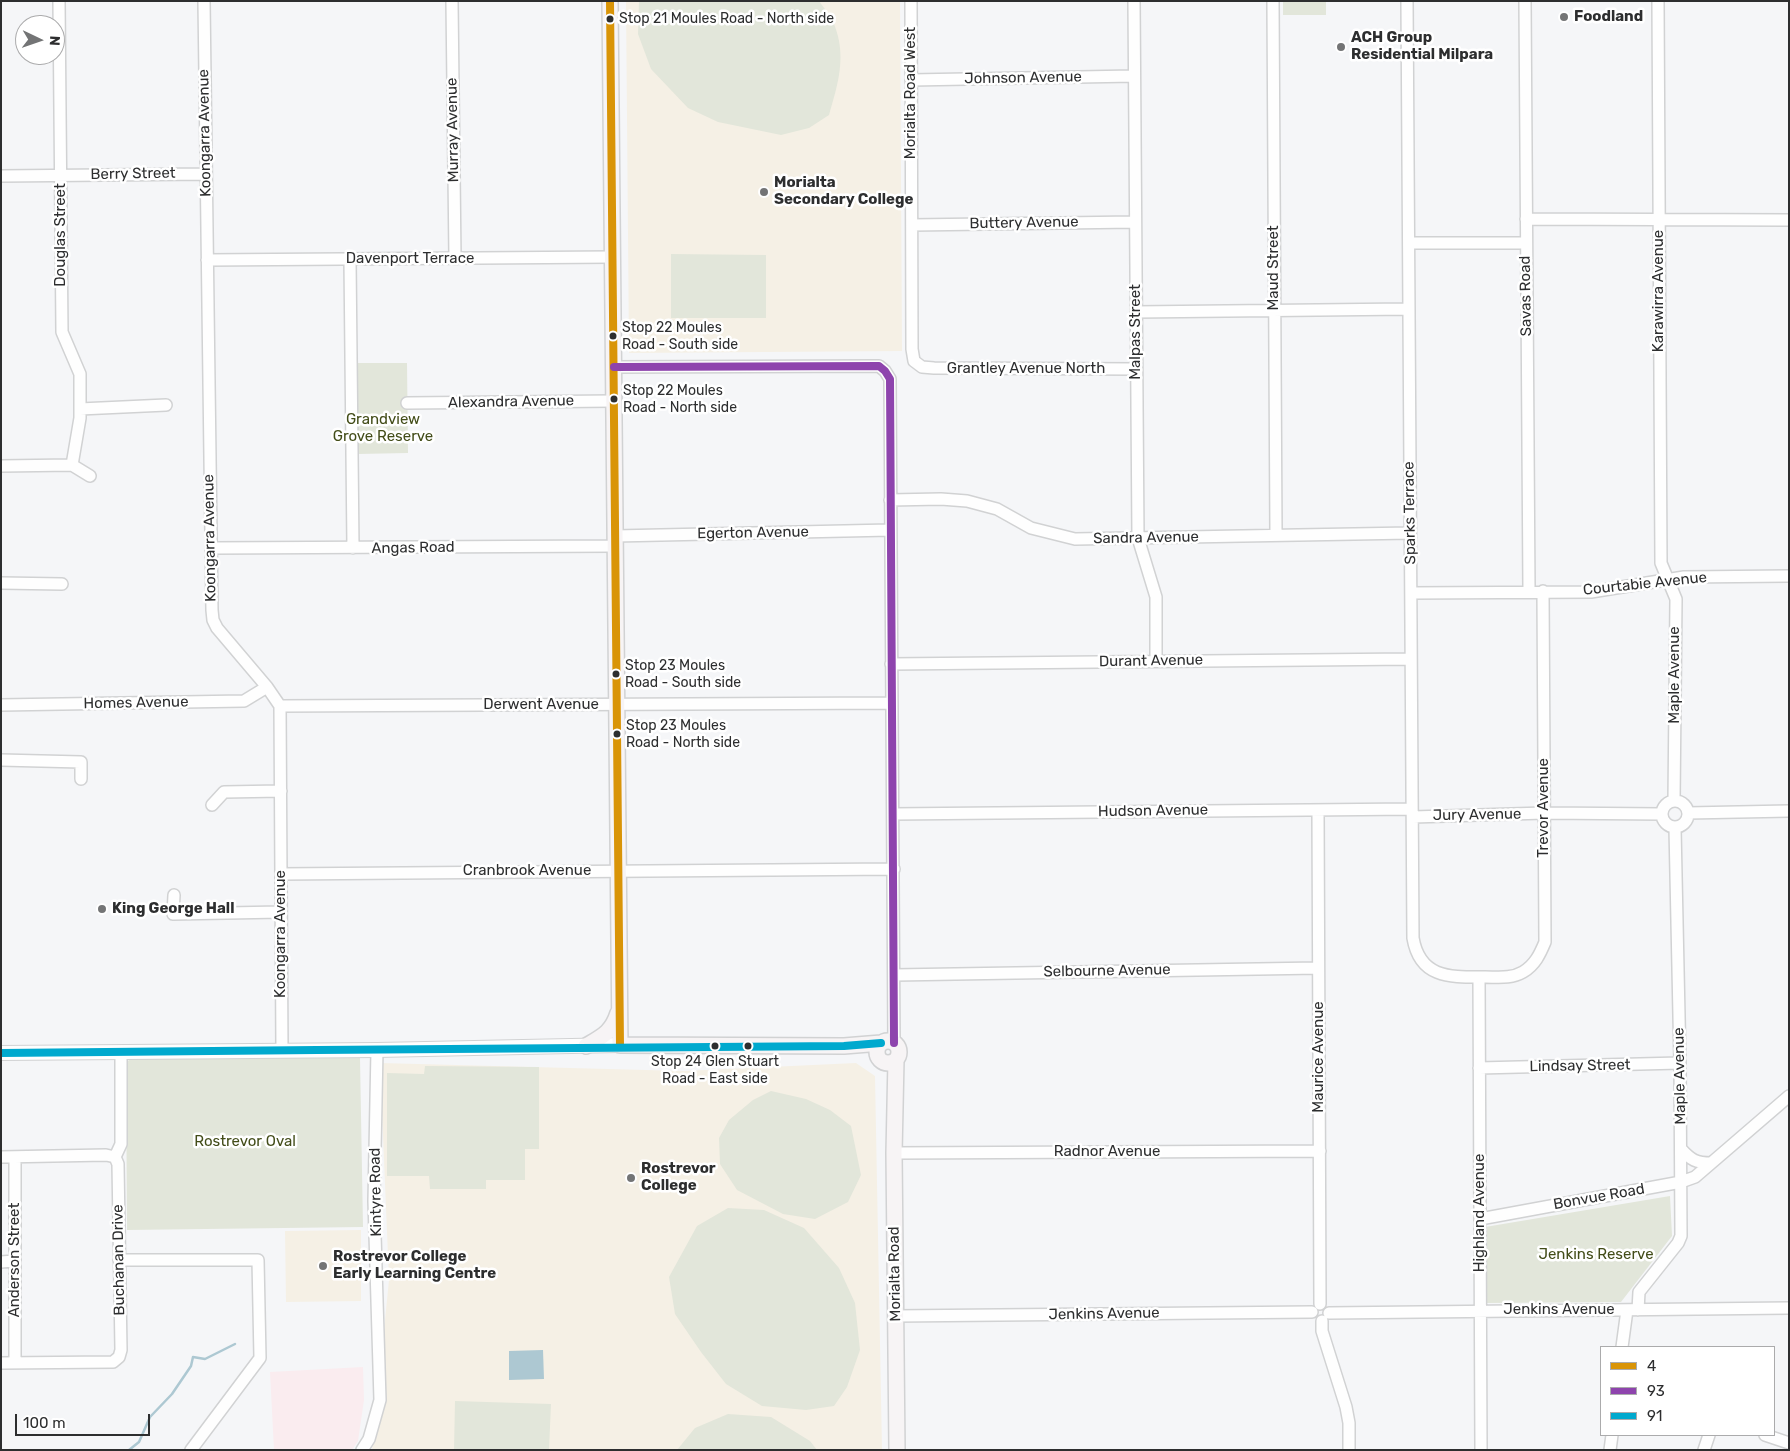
<!DOCTYPE html>
<html>
<head>
<meta charset="utf-8">
<style>
	body { margin:0 }
	#map { position:relative; width:1790px; height:1451px; overflow:hidden; background:#f5f6f8; font-family:Rubik,sans-serif }
	canvas { display:block }
	.frame { position:absolute; inset:0; border:2px solid #2d2e2f; pointer-events:none }
	.legend { position:absolute; left:1600px; top:1346px; width:175px; height:90px; box-sizing:border-box; background:#fff; border:1px solid #ababac; margin:0; padding:6px 9px; list-style:none; font-size:15px; color:#2d2e2f }
	.legend li { display:flex; align-items:center; gap:10px; height:25px }
	.legend b { width:25px; border:1px solid #ababac }
	.north { position:absolute; left:15px; top:15px; width:50px; height:50px; box-sizing:border-box; background:#fff; border:1px solid #ababac; border-radius:50%; rotate:93deg; font-size:14px; font-weight:700; line-height:20px; text-align:center; color:#2d2e2f }
	.north::after { content:''; display:block; margin:auto; width:18px; height:22px; background:#737475; clip-path:polygon(50% 0,100% 100%,50% 72%,0 100%) }
	.scale { position:absolute; left:15px; top:1414px; width:135px; height:22px; box-sizing:border-box; border:2px solid #2d2e2f; border-top:0; padding-left:6px; font-size:15px; line-height:18px; white-space:nowrap; color:#2d2e2f; -webkit-text-stroke:4px #fff; paint-order:stroke }
</style>
</head>
<body>
<div id="map">
<canvas width="1790" height="1451"></canvas>
<div class="frame"></div>
<ul class="legend">
<li><b style="height:6px;background:#d99407"></b>4</li>
<li><b style="height:6px;background:#8e44ad"></b>93</li>
<li><b style="height:6px;background:#00a9ce"></b>91</li>
</ul>
<div class="north">N</div>
<div class="scale">100 m</div>
</div>
<script>
const c = document.querySelector('canvas').getContext('2d');
c.lineJoin = 'round';
function fillPath(path, color) {
  c.fillStyle = color;
  c.fill(path, 'evenodd');
}
function trace(path, color, width, dash) {
  c.strokeStyle = color;
  c.lineWidth = width;
  c.lineCap = dash ? 'butt' : 'round';
  c.setLineDash(dash || []);
  c.stroke(path);
}
function write(font, color, halo, rows, align = 'center') {
  c.font = font + ' Rubik,sans-serif';
  c.lineWidth = 5;
  c.setLineDash([]);
  c.textBaseline = 'middle';
  c.strokeStyle = halo;
  c.fillStyle = color;
  for (const [text, x, y, turn = 0] of rows) {
    c.save();
    c.translate(x, y);
    c.rotate((+turn || 0) * Math.PI / 180);
    c.textAlign = isNaN(turn) ? turn : align;
    if (halo) c.strokeText(text, 0, 0);
    c.fillText(text, 0, 0);
    c.restore();
  }
}
const industrial = new Path2D(`
	M363,1367L364,1400L358,1441L352,1450H274L270,1372Z`);
const education = new Path2D(`
	M626,1H900L902,351L629,353Z
	M380,1063L684,1071L856,1063L875,1076L882,1450H372L389,1280Z
	M361,1230V1301L286,1302L285,1231Z`);
const green = new Path2D(`
	M639,1H819C824,8 831,16 834,24C847,56 838,84 829,115L809,128L781,135L718,122L688,108L651,69L638,34Z
	M1283,1H1326V15H1283Z
	M671,254L766,255V318H671Z
	M357,363H407L408,453L358,454Z
	M358,1055L360,1058L363,1227L127,1230L126,1062L134,1057Z
	M425,1066L539,1067V1149H525V1180H486V1189H430L429,1176H387V1073L424,1074Z
	M771,1091L806,1099L830,1110L851,1126L861,1175L848,1202L815,1219L783,1214L737,1190L720,1164L719,1138L729,1120L753,1100Z
	M1670,1196L1672,1236L1621,1302L1486,1303L1485,1227Z
	M728,1208L764,1210L804,1228L839,1268L855,1303L860,1350L847,1387L834,1406L806,1410L762,1406L726,1384L701,1352L675,1314L669,1277L697,1226Z
	M455,1401L551,1404L549,1450H454Z
	M728,1414L771,1417L810,1441L817,1450H677L695,1428Z`);
const water = new Path2D(`
	M543,1350L544,1379L509,1380V1351Z`);
const stream = new Path2D(`
	M129,1450L139,1442L150,1417L172,1394L191,1366L193,1357L205,1359L235,1344`);
const minor = new Path2D(`
	M204,1L212,610L213,620L217,628L267,687L280,706L282,1051
	M452,1L455,259
	M911,1L912,349L914,361L922,367L934,368L1136,369
	M1134,1L1138,538L1156,597V661
	M1273,1L1276,535
	M1407,1L1413,938C1420,979 1451,977 1485,977C1498,977 1511,979 1523,972C1535,965 1540,954 1545,942L1543,591
	M1525,1L1529,591
	M1658,1L1661,563L1676,599L1674,801
	M911,80L1134,76
	M1,176L206,174
	M1526,219L1789,220
	M912,225L1135,222
	M1409,243H1525
	M207,260L613,257
	M350,260L353,548
	M1136,312L1408,309
	M614,367L879,366L885,371L890,379L894,1043
	M407,403L614,401
	M80,409L166,405
	M72,465L90,476
	M1,466L72,465L80,418V374L62,332L59,1
	M890,500L941,499L967,501L997,509L1031,528L1075,539L1410,533
	M615,536L890,530
	M211,548L615,546
	M1,583L62,584
	M1411,593L1591,592L1684,577L1789,576
	M891,664L1411,659
	M1,705L244,701L267,687
	M280,706L892,703
	M1,760L81,762V779
	M1662 814a13 13 0 1 1 26 0a13 13 0 1 1-26 0Z
	M212,805L224,792L281,791
	M1318,810L1320,1304
	M1688,813L1789,811
	M893,814L1412,809
	M1413,817L1544,813L1662,814
	M281,874L894,869
	M174,895L173,914L281,912
	M895,975L1318,968
	M1479,977L1481,1450
	M1479,1068L1680,1063
	M1681,1149C1691,1160 1696,1163 1711,1163
	M894,1153L1320,1151
	M1,1157L106,1155L115,1157L118,1164L121,1350L119,1357L113,1362L1,1363
	M115,1157L121,1144V1052
	M1480,1219L1681,1182L1695,1177L1789,1096
	M119,1260H258L260,1358L191,1450
	M1,1262L14,1261
	M1638,1310L1639,1292L1678,1243L1681,1236L1680,1063L1675,828
	M1329,1313L1789,1308
	M895,1316L1312,1312
	M1322,1321V1331L1346,1407L1349,1423V1450
	M1622,1347L1627,1310
	M15,1363V1157
	M1765,1435L1789,1443
	M362,1450L369,1439L380,1400L374,1201L377,1050
	M1610,1450L1612,1435
	M1704,1450L1709,1435`);
const tertiary = new Path2D(`
	M1,1053L377,1050L620,1045`);
const secondary = new Path2D(`
	M610,1L620,1045L844,1046L881,1043
	M877 1052a11 11 0 1 1 22 0a11 11 0 1 1-22 0Z
	M586,1046C603,1036 612,1032 618,1013
	M896,1060L894,1153L897,1450`);
const bus1 = new Path2D(`
	M610,1L620,1045`);
const bus2 = new Path2D(`
	M614,367L879,366L885,371L890,379L894,1043`);
const bus3 = new Path2D(`
	M1,1053C282,1051 563,1046 844,1046L881,1043`);
const markers = [
	[1564,17,5,"#737475"],
	[610,19,4.5,"#2d2e2f"],
	[1341,47,5,"#737475"],
	[764,192,5,"#737475"],
	[613,336,4.5,"#2d2e2f"],
	[614,399,4.5,"#2d2e2f"],
	[616,674,4.5,"#2d2e2f"],
	[617,734,4.5,"#2d2e2f"],
	[102,909,5,"#737475"],
	[715,1046,4.5,"#2d2e2f"],
	[748,1046,4.5,"#2d2e2f"],
	[631,1178,5,"#737475"],
	[323,1266,5,"#737475"]
];
const busNames = [
	["Stop 21 Moules Road - North side",619,19],
	["Stop 22 Moules",622,328],
	["Road - South side",622,345],
	["Stop 22 Moules",623,391],
	["Road - North side",623,408],
	["Stop 23 Moules",625,666],
	["Road - South side",625,683],
	["Stop 23 Moules",626,726],
	["Road - North side",626,743],
	["Stop 24 Glen Stuart",715,1062,"center"],
	["Road - East side",715,1079,"center"]
];
const poiNames = [
	["Foodland",1574,17],
	["ACH Group",1351,38],
	["Residential Milpara",1351,55],
	["Morialta",774,183],
	["Secondary College",774,200],
	["King George Hall",112,909],
	["Rostrevor",641,1169],
	["College",641,1186],
	["Rostrevor College",333,1257],
	["Early Learning Centre",333,1274]
];
const streetNames = [
	["Johnson Avenue",1023,78,-1],
	["Morialta Road West",911,93,-90],
	["Murray Avenue",453,130,-91],
	["Koongarra Avenue",205,133,-91],
	["Berry Street",133,174,-1],
	["Buttery Avenue",1024,223,-1],
	["Douglas Street",61,235,-90],
	["Davenport Terrace",410,259],
	["Maud Street",1274,268,-90],
	["Karawirra Avenue",1659,291,-90],
	["Savas Road",1526,296,-91],
	["Malpas Street",1136,332,-90],
	["Grantley Avenue North",1026,369],
	["Alexandra Avenue",511,402,-1],
	["Sparks Terrace",1410,513,-91],
	["Egerton Avenue",753,533,-1],
	["Koongarra Avenue",210,538,-91],
	["Sandra Avenue",1146,538,-1],
	["Angas Road",413,548,-1],
	["Courtabie Avenue",1645,584,-6],
	["Durant Avenue",1151,661,-1],
	["Maple Avenue",1675,675,-90],
	["Homes Avenue",136,703,-1],
	["Derwent Avenue",541,705],
	["Trevor Avenue",1544,808,-90],
	["Hudson Avenue",1153,811,-1],
	["Jury Avenue",1477,815,-1],
	["Cranbrook Avenue",527,871],
	["Koongarra Avenue",281,934,-90],
	["Selbourne Avenue",1107,971,-1],
	["Maurice Avenue",1319,1057,-90],
	["Lindsay Street",1580,1066,-1],
	["Maple Avenue",1680,1076,-91],
	["Radnor Avenue",1107,1152],
	["Kintyre Road",376,1192,-91],
	["Bonvue Road",1599,1197,-10],
	["Highland Avenue",1480,1213,-90],
	["Anderson Street",15,1260,-90],
	["Buchanan Drive",119,1260,-91],
	["Morialta Road",895,1274,-91],
	["Jenkins Avenue",1559,1310],
	["Jenkins Avenue",1104,1314,-1]
];
const parkNames = [
	["Grandview",383,420],
	["Grove Reserve",383,437],
	["Rostrevor Oval",245,1142],
	["Jenkins Reserve",1596,1255]
];
fillPath(industrial, '#faecef');
fillPath(education, '#f5f0e5');
fillPath(green, '#e2e6da');
fillPath(water, '#adc8d2');
trace(stream, '#adc8d2', 2.5);
trace(minor, '#d1d2d3', 14);
trace(tertiary, '#d1d2d3', 16);
trace(secondary, '#d1d2d3', 18);
trace(minor, '#fefefe', 11);
trace(tertiary, '#fefefe', 14);
trace(secondary, '#f7f4f5', 15);
trace(bus1, '#d99407', 8);
trace(bus2, '#8e44ad', 8);
trace(bus3, '#00a9ce', 8);
for (const [x, y, r, color] of markers) {
  const dot = new Path2D();
  dot.arc(x, y, r, 0, 2 * Math.PI);
  c.fillStyle = color;
  c.fill(dot);
  trace(dot, '#fff', 2);
}
write('14px', '#2d2e2f', '#fff', busNames, 'left');
write('bold 15px', '#2d2e2f', '#fff', poiNames, 'left');
write('15px', '#2d2e2f', '#fff', streetNames);
write('15px', '#434d19', '#fff', parkNames);
</script>
</body>
</html>
